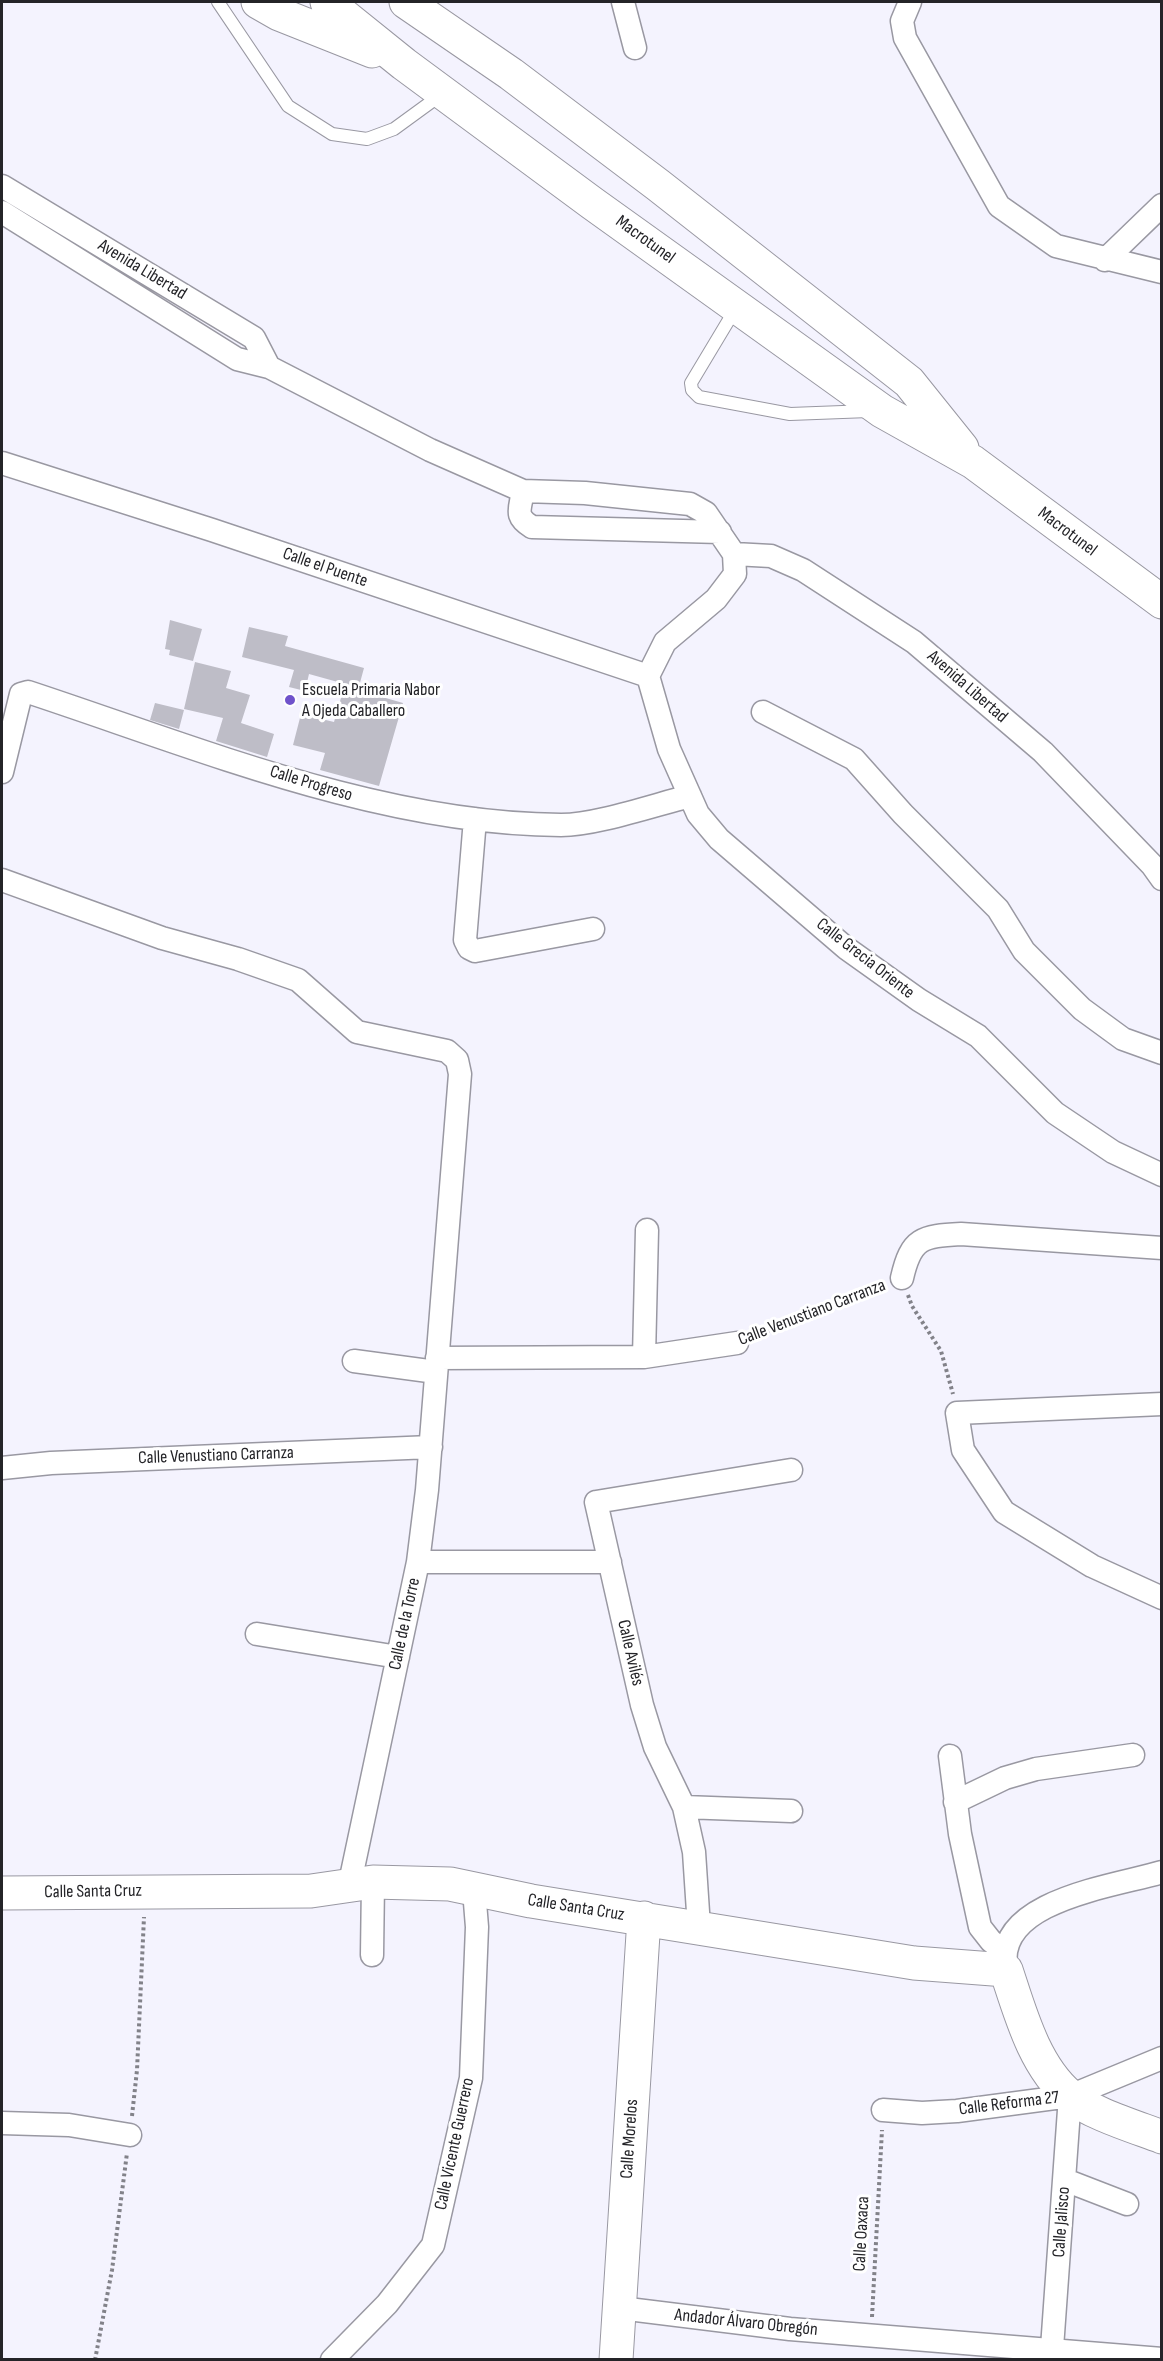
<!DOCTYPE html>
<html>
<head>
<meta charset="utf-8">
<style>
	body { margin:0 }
	#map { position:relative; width:1163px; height:2361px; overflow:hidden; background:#f4f3fe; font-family:"Sofia Sans Condensed",sans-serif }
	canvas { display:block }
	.frame { position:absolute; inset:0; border:3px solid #242428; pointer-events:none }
</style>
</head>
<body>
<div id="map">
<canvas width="1163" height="2361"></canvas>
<div class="frame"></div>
</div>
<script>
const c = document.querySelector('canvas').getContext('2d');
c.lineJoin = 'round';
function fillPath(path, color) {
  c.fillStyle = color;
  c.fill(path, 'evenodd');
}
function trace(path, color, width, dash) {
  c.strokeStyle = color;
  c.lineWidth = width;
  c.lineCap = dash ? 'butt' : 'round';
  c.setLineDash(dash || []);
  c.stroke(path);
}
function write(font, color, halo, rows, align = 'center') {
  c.font = font + ' "Sofia Sans Condensed",sans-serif';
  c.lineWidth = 6;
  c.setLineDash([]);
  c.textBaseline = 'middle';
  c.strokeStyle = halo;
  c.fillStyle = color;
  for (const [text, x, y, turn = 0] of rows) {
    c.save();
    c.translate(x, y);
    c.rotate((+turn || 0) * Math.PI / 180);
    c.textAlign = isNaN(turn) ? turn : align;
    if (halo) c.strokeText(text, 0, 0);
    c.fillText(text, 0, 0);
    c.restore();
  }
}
const building = new Path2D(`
	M170,620L202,629L193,661L169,655L170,650L165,649Z
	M249,627L288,636L285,646L364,668L358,690L403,703L379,786L320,770L325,753L293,745L301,714L334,722L345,684L309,674L305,691L289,687L294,670L242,657Z
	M195,662L231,671L226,688L250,695L241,723L274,734L267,757L216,741L223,718L184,709Z
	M155,703L184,710L179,729L150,720Z`);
const path = new Path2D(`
	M908,1295L912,1306L941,1351L953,1394
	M755,1336L885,1286
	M132,2116L137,2070L144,1917
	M872,2317L882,2130
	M95,2360L112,2270L127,2153`);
const lane = new Path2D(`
	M218,2L288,106L332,134L367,139L394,129L442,94
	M736,308L691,383L692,390L699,397L790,414L869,411`);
const street = new Path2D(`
	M623,2L635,48
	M910,2L902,21L905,38L999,206L1056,246L1162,272
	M2,186L254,338L269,367
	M2,212L237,359L269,367L430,450L523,491L585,493L690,504L706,513L734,554L735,574L716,599L665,642L648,676
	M1105,260L1162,205
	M2,463L212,530L648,676
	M523,491C520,510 514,516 532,527L720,532
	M734,554L771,556L803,570L914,642L1043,752L1152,865L1162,879
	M648,676L669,749L698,814L719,839L846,948L919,1000L978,1036L1055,1113L1113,1152L1162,1175
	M763,712L854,759L903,814L998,909L1024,951L1082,1009L1123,1039L1162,1053
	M2,772L21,694L28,692C198,748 380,824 561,825C596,825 654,805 690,796
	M475,819L465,940L469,948L475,951L593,929
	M2,880L162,938L238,959L298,980L357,1032L447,1051L457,1060L460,1074L427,1490L418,1562L349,1887
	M902,1278C911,1238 922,1236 961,1234L1162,1248
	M644,1357L647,1230
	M437,1358L644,1357L737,1343
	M354,1361L436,1372
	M1162,1404L957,1413L963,1450L1004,1512L1092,1566L1162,1598
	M2,1468L51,1463L431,1447
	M418,1562H610
	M257,1634L398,1657
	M950,1756L960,1834L980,1927L991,1941L1004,1951
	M955,1802L1005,1778L1036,1769L1133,1755
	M684,1807L791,1811
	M699,1927L694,1852L684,1807L655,1747L642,1705L596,1502L791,1470
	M372,1955L373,1882
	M1006,1966C996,1900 1116,1886 1162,1872
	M883,2110L922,2113L957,2111L1070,2096L1162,2058
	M2,2123L69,2125L130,2135
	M1065,2180L1127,2204
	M620,2308L790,2329L1162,2359
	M1052,2348L1070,2096
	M332,2360L387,2304L433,2245L471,2078L477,1927L474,1890`);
const secondary = new Path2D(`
	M2,1893L311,1891L373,1882L450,1884L531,1901L914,1963L1006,1970C1020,2012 1034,2066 1070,2096C1090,2113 1136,2127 1162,2137
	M616,2360L644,1918`);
const highway = new Path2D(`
	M258,2L279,14L372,51
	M327,2L404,64L592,203L882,411L973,462L1162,602
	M406,2L511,74L658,185L909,382L962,448`);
const markers = [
	[290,700,6,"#6f52cb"]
];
const streetNames = [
	["Macrotunel",645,240,36],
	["Avenida Libertad",142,270,31],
	["Macrotunel",1067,532,37],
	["Calle el Puente",325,568,19],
	["Avenida Libertad",967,687,41],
	["Calle Progreso",311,784,17],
	["Calle Grecia Oriente",865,959,38],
	["Calle Venustiano Carranza",812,1313,-21],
	["Calle Venustiano Carranza",216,1456,-2],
	["Calle de la Torre",405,1624,-78],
	["Calle Avilés",630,1653,77],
	["Calle Santa Cruz",93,1892,-1],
	["Calle Santa Cruz",576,1908,9],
	["Calle Reforma 27",1009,2104,-7],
	["Calle Morelos",630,2139,-86],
	["Calle Vicente Guerrero",455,2144,-78],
	["Calle Jalisco",1062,2222,-86],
	["Calle Oaxaca",862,2234,-87],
	["Andador Álvaro Obregón",746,2323,6]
];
const poiNames = [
	["Escuela Primaria Nabor",302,690],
	["A Ojeda Caballero",302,711]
];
fillPath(building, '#bebdc7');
trace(lane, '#9998a2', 14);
trace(street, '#9998a2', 25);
trace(secondary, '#9998a2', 35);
trace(highway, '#9998a2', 35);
trace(path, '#828289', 4, [3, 3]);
trace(lane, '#fff', 12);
trace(street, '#fff', 22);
trace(secondary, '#fff', 33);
trace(highway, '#fff', 33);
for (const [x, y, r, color] of markers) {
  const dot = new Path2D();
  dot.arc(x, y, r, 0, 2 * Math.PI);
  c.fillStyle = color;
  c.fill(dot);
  trace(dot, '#fff', 2);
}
write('18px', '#242428', '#fff', streetNames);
write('18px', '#242428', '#fff', poiNames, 'left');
</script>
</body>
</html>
